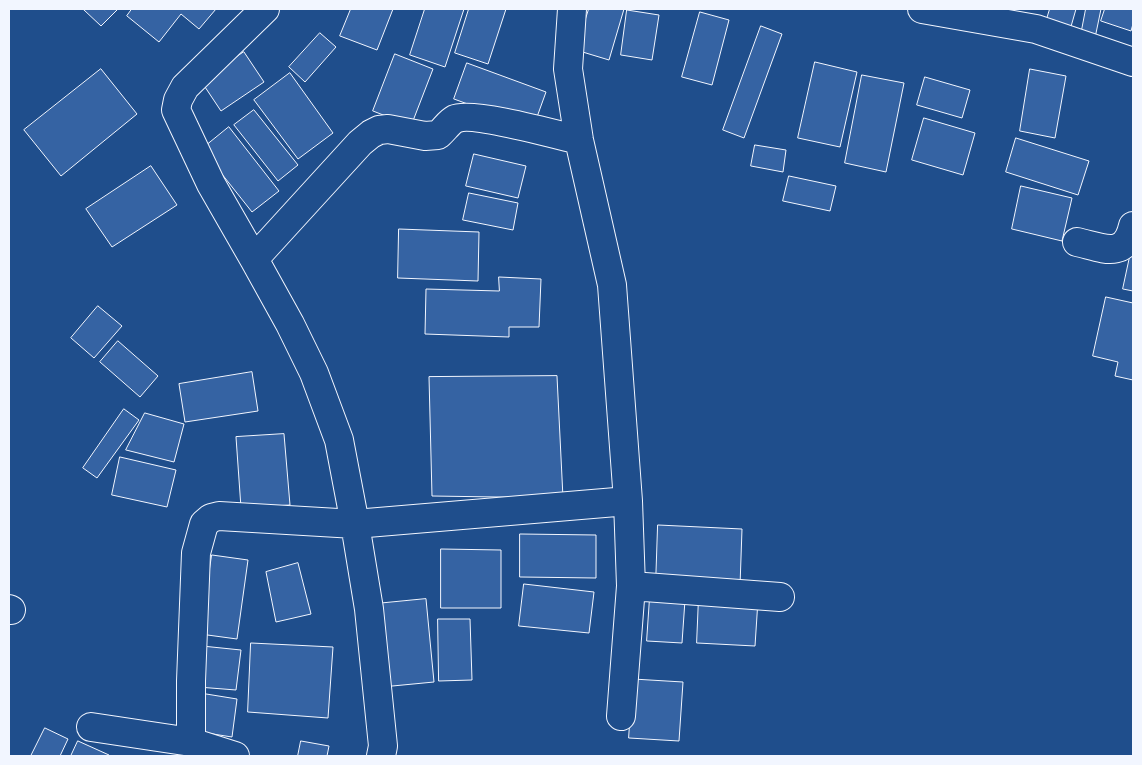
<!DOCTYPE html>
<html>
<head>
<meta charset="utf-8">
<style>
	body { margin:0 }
	#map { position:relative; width:1142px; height:765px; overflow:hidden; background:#1f4e8c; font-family:"Titillium Web",sans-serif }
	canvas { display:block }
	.frame { position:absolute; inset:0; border:10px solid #f2f6ff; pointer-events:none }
</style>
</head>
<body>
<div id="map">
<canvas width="1142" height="765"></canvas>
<div class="frame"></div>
</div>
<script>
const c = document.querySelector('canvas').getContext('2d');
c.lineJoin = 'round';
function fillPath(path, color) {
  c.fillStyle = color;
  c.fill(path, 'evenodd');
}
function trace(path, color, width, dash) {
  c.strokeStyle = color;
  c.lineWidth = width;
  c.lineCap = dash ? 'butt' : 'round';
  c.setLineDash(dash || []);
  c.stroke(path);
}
const building = new Path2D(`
	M86,9H118L101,26L84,10Z
	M132,9H216L199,29L181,14L159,42L127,16Z
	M351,9H393L377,50L340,36Z
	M425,9H464L445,67L410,55Z
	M469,9H506L488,64L455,53Z
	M589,9H624L609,60L576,50Z
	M1050,9H1076L1070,30L1046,22Z
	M1086,9H1101L1095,38L1081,35Z
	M1105,9H1133V24L1131,31L1101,21Z
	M627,10L659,15L652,60L621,55Z
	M700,12L729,20L712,85L682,77Z
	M761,26L782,34L744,138L723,130Z
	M320,33L336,47L305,82L289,67Z
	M244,52L264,82L221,111L201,81Z
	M395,54L433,69L411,126L373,111Z
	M815,62L857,72L840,147L798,138Z
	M467,63L546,92L533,128L454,99Z
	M101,69L137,114L61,176L24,130Z
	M1030,69L1066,76L1055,138L1020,131Z
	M290,73L333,133L298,159L254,100Z
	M862,75L904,83L886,172L845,163Z
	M925,77L970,90L962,118L917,105Z
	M254,110L298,165L278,181L234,125Z
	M924,118L975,133L963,175L912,160Z
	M229,127L279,191L252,212L202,149Z
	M1016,138L1089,161L1078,195L1006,172Z
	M755,145L786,150L783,172L751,166Z
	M474,154L526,166L518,198L466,186Z
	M151,166L177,205L112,247L86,209Z
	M789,176L836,186L830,211L783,201Z
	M1021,186L1072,198L1062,241L1012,229Z
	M469,193L518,203L513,230L463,220Z
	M399,229L479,232L478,281L398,278Z
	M1133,241V291L1123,289Z
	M499,277L541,279L539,327H509V337L425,334L426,289L499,291Z
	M1106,297L1133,303V380L1115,376L1118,362L1093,356Z
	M98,306L122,326L94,358L71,338Z
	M118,341L158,376L140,397L100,362Z
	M252,372L258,411L185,422L179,384Z
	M557,376L563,498L432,496L429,377Z
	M124,409L139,420L97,478L83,468Z
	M145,413L184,424L174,462L126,450Z
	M284,434L290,505L241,508L236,437Z
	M120,457L176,470L167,507L112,495Z
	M658,525L742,529L740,586L656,584Z
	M520,534L596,535V578L520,577Z
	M441,549L501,550V608H441Z
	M212,555L248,560L237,639L200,634Z
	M298,563L311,614L276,622L266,572Z
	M524,584L594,592L589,633L519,626Z
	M699,596L758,600L755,646L697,643Z
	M650,597L685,600L682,643L647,641Z
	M426,599L434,682L382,687L375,604Z
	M438,619H470L472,680L439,681Z
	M251,643L333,647L328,718L248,712Z
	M202,646L241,650L236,690L198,687Z
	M633,679L683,682L679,741L629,738Z
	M200,693L237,699L232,737L194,731Z
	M45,728L68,739L60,756H31Z
	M78,741L109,755V756H71Z
	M301,741L329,746L327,756H298Z`);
const minor = new Path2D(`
	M572,9L568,69L579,140L612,285L628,501L631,586L621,716
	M922,9L1036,29L1133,62
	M1077,242C1103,248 1125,260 1133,226
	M254,259L211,184L176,110L178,100L185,87L265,9
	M631,586L780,597
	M9,609L11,610
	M91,727L191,742
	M235,756L191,742V681L196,553L204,524L211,518L219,516L355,524L339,440L314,373L290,324L254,259L360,143L371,134L379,130L388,129L425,136L438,135C444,130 449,122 455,119C471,111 558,135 579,140
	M381,756L383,746L369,609L355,524L628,501`);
fillPath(building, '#3563a3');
trace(building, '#f2f6ff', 1);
trace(minor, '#f2f6ff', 30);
trace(minor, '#1f4e8c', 28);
</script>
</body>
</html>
